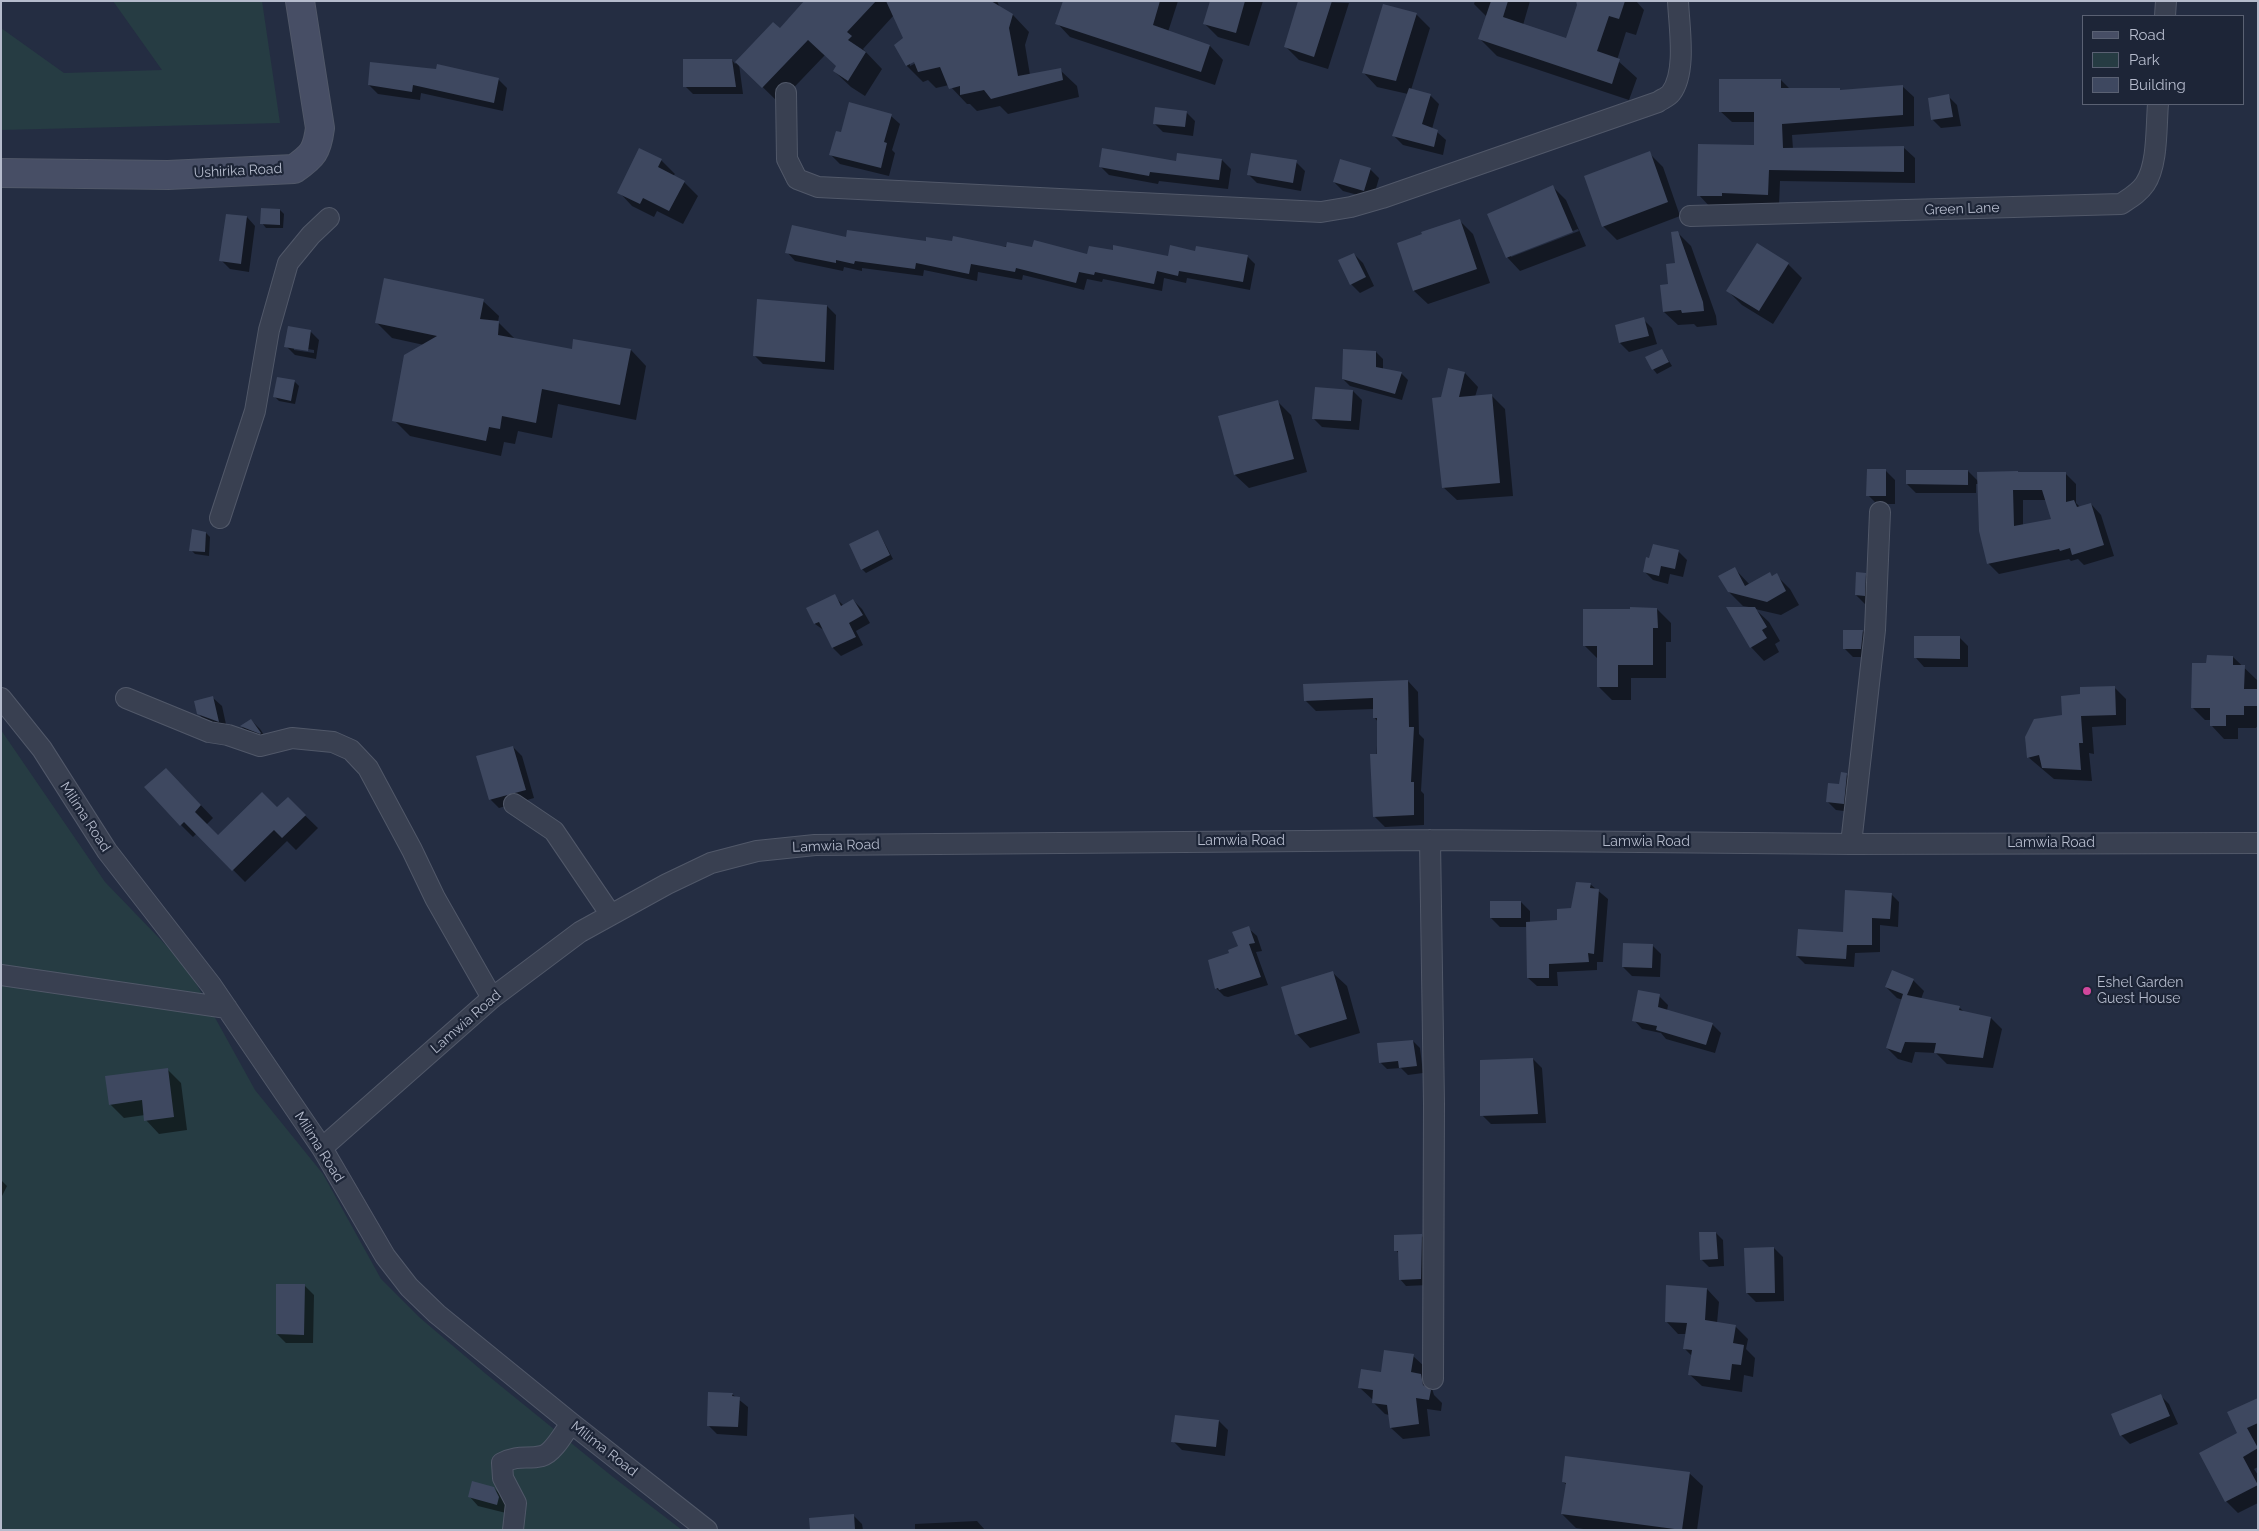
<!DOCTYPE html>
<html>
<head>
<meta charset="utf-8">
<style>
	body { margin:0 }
	#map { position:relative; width:2259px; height:1531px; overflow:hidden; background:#242d42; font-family:Raleway,sans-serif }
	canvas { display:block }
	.frame { position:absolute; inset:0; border:2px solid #b5bbcc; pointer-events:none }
	.legend { position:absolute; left:2082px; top:15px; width:162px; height:90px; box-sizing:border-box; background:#1d2537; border:1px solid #5a6173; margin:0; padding:6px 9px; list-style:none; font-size:15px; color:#b5bbcc }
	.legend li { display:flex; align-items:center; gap:10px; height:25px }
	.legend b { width:25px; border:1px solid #5a6173 }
</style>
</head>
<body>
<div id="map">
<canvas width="2259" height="1531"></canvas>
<div class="frame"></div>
<ul class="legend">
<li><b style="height:6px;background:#474e65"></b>Road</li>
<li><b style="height:14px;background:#263c43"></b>Park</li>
<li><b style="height:14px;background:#3e4860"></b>Building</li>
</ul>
</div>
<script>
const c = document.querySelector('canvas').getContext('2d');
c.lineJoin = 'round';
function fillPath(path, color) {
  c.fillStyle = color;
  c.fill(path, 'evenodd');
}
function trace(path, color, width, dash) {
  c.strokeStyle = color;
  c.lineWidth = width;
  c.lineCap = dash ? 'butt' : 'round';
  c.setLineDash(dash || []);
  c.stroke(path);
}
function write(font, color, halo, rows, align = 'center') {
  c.font = font + ' Raleway,sans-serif';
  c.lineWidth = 4.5;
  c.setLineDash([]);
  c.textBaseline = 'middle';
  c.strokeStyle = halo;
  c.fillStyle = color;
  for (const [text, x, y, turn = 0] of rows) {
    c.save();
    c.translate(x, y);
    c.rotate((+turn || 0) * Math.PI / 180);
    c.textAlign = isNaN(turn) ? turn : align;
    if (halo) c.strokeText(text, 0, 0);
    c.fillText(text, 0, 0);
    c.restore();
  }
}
const green = new Path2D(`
	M113,1H262L280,123L1,130V28L64,73L162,70Z
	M1,730L105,882L187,967L255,1090L323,1174L381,1279L419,1317L486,1374L613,1477L682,1530H1Z`);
const shadow = new Path2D(`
	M806,1H997L1000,8L1013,15L1029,32L1025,45L1030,75L1060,70L1077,86L1079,97L1008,114L1000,106L977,111L970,104H967L949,85L936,88L928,80L923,82L907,66L895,45L905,38L894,15L863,49L882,69L865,96L851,87L834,71L837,66L825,55L779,103L739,64L743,94H693L685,86L732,60L735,64L773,23L780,29ZM919,59L920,61L910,66V63Z
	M1124,1H1178L1168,32L1210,46L1223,60L1215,85L1070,37L1057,23Z
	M1211,1H1263L1249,46L1218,37L1204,23Z
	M1299,1L1349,3L1328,69L1299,60L1285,46Z
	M1475,1H1530L1523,25L1566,40L1579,1H1636L1644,10L1636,35L1626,32L1617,60L1637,78L1629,100L1497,56L1480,39L1487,17L1474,4Z
	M1416,14L1430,28L1411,90L1430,95L1439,104L1432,129L1437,132L1446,140L1443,155L1403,145L1394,136L1408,94L1377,87L1364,73Z
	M498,79L507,88L503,111L421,93L420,100L378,94L369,85Z
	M1781,80L1790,89H1839L1841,91L1902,86L1914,97V126L1792,135L1793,149L1903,147L1915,158V183L1780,181L1779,205L1733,204V207H1710L1699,195L1755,146V122H1732L1720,111Z
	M1948,96L1957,105L1961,126L1941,128L1932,119Z
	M1186,112L1195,121L1193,136L1163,132L1154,123Z
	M891,116L900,124L892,150L895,153L889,176L840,164L831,155L842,133Z
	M1649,153L1663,167L1680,216L1617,240L1603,226Z
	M661,160L675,174L673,176L684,182L698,196L683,224L657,211L654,217L632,206L619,192Z
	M1222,160L1231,169L1228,189L1159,181L1158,184L1109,175L1100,166Z
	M1296,162L1305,171L1301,191L1257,183L1249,175Z
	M1370,169L1379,178L1373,199L1343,191L1334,182Z
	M1553,187L1566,200L1586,246L1520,271L1507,257ZM1578,229L1579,231L1511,257V254Z
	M280,210L284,214L283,228H266L262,223Z
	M247,217L255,226L249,272L230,269L221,260Z
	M1459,220L1473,234L1490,283L1428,304L1414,291L1399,244Z
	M1677,232L1691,246L1716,316L1717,325L1697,327L1694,324L1678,325L1664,312L1669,285L1676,264Z
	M847,238L1033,248L1088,255L1169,257L1196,252L1247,256L1255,264L1250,290L1187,278L1186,283L1164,278L1162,291L1103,279L1102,282L1087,279L1084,290L1023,275L1022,280L978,272L977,281L924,270L923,276L862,268V271L844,267L843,271L795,261L787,252Z
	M1757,245L1788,264L1802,278L1773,324L1742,305L1728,291Z
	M1354,254L1363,263L1374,286L1360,293L1351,284Z
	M483,301L499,316L498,322L515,339L573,350H631L646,366L636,420L558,404L552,438L518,431L515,444L504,442L501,456L410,436L394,420L424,345L392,338L376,322Z
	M827,306L836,315L834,370L763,364L754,355Z
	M1643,319L1652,328L1657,344L1629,352L1620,343Z
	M310,331L319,340L316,359L295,355L286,346ZM294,347L314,350V353L294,350Z
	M1662,350L1672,366L1657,374L1653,369Z
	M1376,352L1383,359V370L1401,373L1408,380L1402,400L1350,386L1343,379Z
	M1465,373L1478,387L1475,397L1492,396L1505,409L1513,496L1457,500L1443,487L1442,398Z
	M278,379L295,382L299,386L295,404L279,401L275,397Z
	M1353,391L1362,400L1359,430L1322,427L1313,418Z
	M1277,401L1291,415L1307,472L1249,488L1235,475L1219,417Z
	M1886,471L1895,480V504H1877L1868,495Z
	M1968,471L1979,482L2065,473L2076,484V503L2080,507L2091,504L2101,515L2114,556L2084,565L2078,559L2071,561L2069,559L1999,574L1988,563L1979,484H1976V493H1916L1907,484ZM2023,500H2047L2053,519L2023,526Z
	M878,531L893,559L866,573L862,569Z
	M206,533L210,537L209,556L195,554L191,550Z
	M1678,551L1687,560L1683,577L1670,574L1668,584L1653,580L1644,571L1650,559Z
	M1734,568L1750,585L1770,573L1773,577L1776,575L1790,589L1799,605L1781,615L1755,609L1769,622L1780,641L1775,644L1779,652L1764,661L1751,647L1749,607L1743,606L1729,592Z
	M1865,574L1874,583L1873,604H1865L1856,595Z
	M834,596L844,606L853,600L862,609L870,623L856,631L863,645L841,656L833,648L825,631L815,624L808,609Z
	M1657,609L1671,623V642H1666V678H1631V700H1612L1599,687L1598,659L1584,645Z
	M1863,631L1871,640L1870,657H1853L1844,648Z
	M1959,637L1968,646V667H1924L1916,658Z
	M2233,657L2257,680L2258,725L2256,728H2238V739H2224L2212,726V720H2205L2192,707L2208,664Z
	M1408,681L1418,692L1419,734L1424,739L1421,791L1424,794V825L1385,827L1374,816L1378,722L1374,717V709L1316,711L1305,700Z
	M2114,687L2126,699V725L2092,727L2094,754L2089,753L2092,781L2054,779L2028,757L2082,695Z
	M213,698L222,706L227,729L207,723L198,713Z
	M251,720L260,729L268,741L250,735L242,727Z
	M513,747L522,756L534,798L499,808L490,799Z
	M1846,774L1855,783L1852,812L1836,810L1827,801L1840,786Z
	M179,782L213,818L206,825L218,837L277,809L288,799L318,828L296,850L287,841L245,882L197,833L193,837L181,825Z
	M1590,884L1608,899L1603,962H1597V970L1557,972L1558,986H1537L1528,978L1527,927H1500L1491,918L1521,902L1530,911V923L1559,922L1572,910Z
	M1891,894L1899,902L1898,927L1880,925V952L1855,953L1854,967L1805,964L1797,956L1844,933Z
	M1248,928L1257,936L1262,951L1256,952L1268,985L1228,997L1224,996L1216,988L1231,953L1240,947Z
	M1652,945L1661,954L1660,977L1632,976L1623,967Z
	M1333,973L1347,986L1360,1033L1310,1048L1297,1034Z
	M1913,980L1924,991L1921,999L1959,1007L1965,1013L1991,1018L2002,1029L1993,1068L1947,1064L1936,1053L1915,1052L1912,1063L1898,1059L1887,1048L1903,1000L1897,998L1886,987Z
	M1659,996L1668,1005L1667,1011L1712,1024L1721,1033L1715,1053L1666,1039L1661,1033L1642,1029L1634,1020Z
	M1413,1041L1420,1048L1423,1073L1408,1075L1401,1068L1387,1069L1380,1062Z
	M1533,1059L1542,1068L1546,1123L1491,1124L1482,1115Z
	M167,1069L181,1083L187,1130L159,1134L146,1120L145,1115L124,1118L110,1104Z
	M1,1180L7,1186L1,1198Z
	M1716,1233L1723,1240L1724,1266L1709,1267L1701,1259Z
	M1421,1235L1428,1242V1285L1406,1286L1400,1279L1399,1254L1396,1250Z
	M1774,1248L1783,1257L1784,1301L1756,1302L1747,1293Z
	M305,1286L314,1295L313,1343H286L277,1334Z
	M1707,1289L1719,1302L1717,1323L1735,1326L1748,1339L1746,1349L1755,1358L1753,1377L1744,1375L1742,1392L1702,1386L1689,1374L1692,1356L1685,1349L1687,1334H1678L1666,1321Z
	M1413,1356L1425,1367L1434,1395L1442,1403L1441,1411L1427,1409L1430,1436L1403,1439L1391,1428L1389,1415L1385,1414L1373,1402V1400L1360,1388Z
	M732,1394L748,1407L747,1436L717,1434L708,1425Z
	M2160,1395L2169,1404L2178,1424L2130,1444L2121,1435Z
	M2258,1404V1467L2254,1469L2258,1475V1503L2238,1513L2226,1501L2238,1433Z
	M1219,1421L1228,1430L1225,1456L1182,1450L1173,1441Z
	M1689,1473L1703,1486L1697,1530H1591L1576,1528L1562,1514L1567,1485L1563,1482Z
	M494,1488L503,1497L508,1507L506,1513L478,1506L470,1497Z
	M853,1515L862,1524L863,1530H815Z
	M977,1521L985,1530H915V1524Z`);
const building = new Path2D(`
	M804,1H876L847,32L852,36L848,40L866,52L848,81L833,71L836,66L808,40L762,88L735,62L773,22L780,28Z
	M886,1H991L1013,14L1009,28L1018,76L1061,68L1063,80L991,99L984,90L960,95V86L949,89L940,67L918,72L914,62L906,66L894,45L903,38Z
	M1063,1H1160L1153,25L1210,45L1201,72L1055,24Z
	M1210,1H1245L1236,33L1203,24Z
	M1298,1H1332L1314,57L1284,47Z
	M1491,1H1508L1503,17L1566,38L1577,5L1576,1H1625L1619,19L1609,16L1597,51L1620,59L1612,84L1478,39Z
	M1383,4L1417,13L1396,81L1362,73Z
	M683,59H732L736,87H683Z
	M370,62L436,69L437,64L499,78L494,103L413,85L412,92L368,85Z
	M1719,79H1781V88H1840V90L1903,85V115L1782,124L1783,148L1904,146V172L1769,170L1768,195L1722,193V196H1697L1698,144L1754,145V112H1719Z
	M1409,88L1431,94L1422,124L1438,130L1434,147L1392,136Z
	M1949,94L1953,117L1931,120L1928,98Z
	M849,102L892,114L884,142L887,143L881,168L829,155L836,131L841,132Z
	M1155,107L1187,111L1185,127L1153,124Z
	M639,148L662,159L658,167L685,181L669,211L643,198L640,204L617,193Z
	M1102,148L1176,161L1177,153L1222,159L1219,180L1150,172L1149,176L1099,167Z
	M1650,151L1668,202L1602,227L1584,176Z
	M1251,153L1297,160L1293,183L1247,175Z
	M1340,159L1371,168L1364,191L1333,182Z
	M1553,185L1573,232L1506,258L1487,214Z
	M261,208L280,209V225L260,224Z
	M226,214L247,216L241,264L219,261Z
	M1460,219L1477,269L1413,291L1397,243L1422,234L1421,232Z
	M792,225L846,237L847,230L926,241V237L952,241L953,236L1006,247L1007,242L1032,247L1034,240L1087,254L1089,246L1113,250V245L1168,256L1170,245L1195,251L1196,246L1248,255L1243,282L1179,271L1178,276L1157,271L1154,284L1095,272L1094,275L1079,272L1076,283L1016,268L1015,272L971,264L969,274L916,263L915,269L855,261L854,264L836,260V263L785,253Z
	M1678,231L1703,302L1704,311L1682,313L1681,310L1663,312L1660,285L1668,284L1666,264L1675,263L1671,232Z
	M1757,243L1789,263L1759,311L1726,291Z
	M1354,253L1366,277L1350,285L1338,260Z
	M384,278L484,299L480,319L499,321L498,335L572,349L573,339L631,349L620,405L542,389L536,423L502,416L500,429L489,427L486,441L392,421L404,355L437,336L375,323Z
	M757,299L827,305L825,362L753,356Z
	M1644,317L1649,336L1619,343L1615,325Z
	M288,326L311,330L308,351L284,347Z
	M1343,349L1376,351V367L1402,372L1395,394L1342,379Z
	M1662,349L1669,362L1652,370L1645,357Z
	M1448,368L1465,372L1459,397L1492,394L1500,483L1442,488L1432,398L1441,397Z
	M277,377L295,380L291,401L273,397Z
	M1315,387L1353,390L1351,421L1312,419Z
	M1278,400L1294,459L1234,475L1218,416Z
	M1867,469H1886V496H1866Z
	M1906,470H1968V485L1906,484Z
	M2018,471V472H2066V502L2074,500L2077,507L2091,503L2104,545L2072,555L2070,548L2060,551L2059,549L1987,564L1979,531L1977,472ZM2013,490H2042L2051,519L2014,526Z
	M192,529L206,532L205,552L189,551Z
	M878,530L890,555L861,570L849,544Z
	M1653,544L1679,550L1675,569L1661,566L1659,576L1643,572L1646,557L1649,558Z
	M1735,567L1745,586L1770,572L1772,576L1777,573L1786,591L1767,602L1728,592L1718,576Z
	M1856,572L1866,573L1865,596L1855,595Z
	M835,594L841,606L853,599L863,615L849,623L856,637L832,648L819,622L814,624L806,608Z
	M1630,607L1657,608L1658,628H1653V665H1618V687H1597V646H1583V609H1630Z
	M1726,607H1755L1767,627L1762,630L1767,638L1750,648Z
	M1843,630H1863L1861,649H1843Z
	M1914,636H1960V659L1914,658Z
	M2207,655L2233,656V665H2245L2244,689H2258V706H2244V715H2226V726H2210V708H2191L2192,663H2206Z
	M1408,680L1409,727H1414L1411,782H1414V815L1373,817L1370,754H1377V718H1373V698L1304,701L1303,684Z
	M2115,686L2116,715L2081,716L2083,743H2079L2081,770L2042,768L2039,755L2027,758L2025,737L2034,719L2062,715L2061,696L2080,694V687Z
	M213,696L219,722L197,714L194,701Z
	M251,719L261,733L260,734L240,726Z
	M513,746L526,790L489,800L476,756Z
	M166,768L201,805L195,812L218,835L262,792L277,807L288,797L306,815L282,838L274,830L232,871L184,822L180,826L144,787Z
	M1841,772L1847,773L1844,804L1826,802L1828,783L1839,784Z
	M1576,882L1591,883L1590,888L1599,889L1594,954L1588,953L1589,962L1549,964V978H1527L1526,922L1557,920V909L1571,908Z
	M1845,890L1892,893L1890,919L1872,918V945H1847L1846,959L1796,956L1798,929L1843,932Z
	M1490,901H1521V918H1490Z
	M1249,926L1255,943L1249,944L1261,977L1219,990L1218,988L1215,989L1208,960L1229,953L1228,950L1238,946L1232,932Z
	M1623,943L1653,944L1652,968L1622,967Z
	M1892,970L1914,979L1907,995L1960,1006L1959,1010L1991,1017L1983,1058L1934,1053L1936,1043L1905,1042L1901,1053L1886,1048L1903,994L1885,987Z
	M1333,971L1347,1019L1295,1035L1281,987Z
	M1638,990L1660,994L1658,1007L1713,1023L1706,1045L1656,1030L1657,1026L1632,1021Z
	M1413,1040L1417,1066L1399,1068L1398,1061L1379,1063L1377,1043Z
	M1533,1058L1538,1114L1480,1116V1060Z
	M168,1068L174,1117L144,1121L142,1100L109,1105L105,1076Z
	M1699,1232H1716L1718,1259L1700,1260Z
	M1422,1234L1421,1279L1399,1280L1398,1251H1394V1235Z
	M1774,1247L1775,1293H1746L1744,1248Z
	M276,1284H305L304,1335L276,1334Z
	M1666,1285L1707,1288L1705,1320L1736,1325L1733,1343L1744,1345L1741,1365L1732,1364L1730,1380L1688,1375L1692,1350L1683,1349L1687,1323L1665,1322Z
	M1384,1350L1414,1354L1411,1372L1421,1374L1423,1385L1431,1390L1429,1400L1416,1398L1419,1424L1390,1428L1387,1405L1372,1403L1373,1390L1358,1388L1361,1369L1381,1372Z
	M708,1392L733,1393L732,1396L740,1397L738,1427L707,1426Z
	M2161,1394L2170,1416L2120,1436L2111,1414Z
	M2258,1398V1423L2247,1428L2258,1448L2243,1457L2258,1485L2225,1502L2199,1453L2237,1433L2227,1412Z
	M1175,1415L1219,1420L1216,1447L1171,1442Z
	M1565,1456L1690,1472L1682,1530L1561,1514L1566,1483L1562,1482Z
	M472,1481L494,1487L499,1497L497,1505L468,1497Z
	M854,1514L855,1530H810L809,1518Z`);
const street = new Path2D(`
	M2165,16L2166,1
	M786,93L787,159L797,179L818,187L1321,212L1351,207L1382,198L1658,102C1662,99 1668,97 1671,93C1687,72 1679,26 1678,1
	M1690,216L2121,204C2130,198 2139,193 2145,184C2158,165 2156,127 2158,104
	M220,518L255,411L269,330L288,263L311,235L329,218
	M1,698L42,749L107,851L211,985L322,1148L385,1256L409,1287L437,1314L571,1423L707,1530
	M126,698L209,732L228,735L260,746L292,738L333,742L351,750L368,768L412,850L435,898L492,998
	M514,804L554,831L611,915
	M1430,840L1434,1104L1433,1379
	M1851,844L1875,630L1880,512
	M1,975L227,1008
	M322,1148L492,998L580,932L667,884L711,863L757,851L815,845L1430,840L1851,844L2258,843
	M513,1530L516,1503L503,1478L502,1463C520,1454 526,1460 542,1456C553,1453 564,1433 571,1423`);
const secondary = new Path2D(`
	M1,173L168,175L294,169C313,156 317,151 320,128L300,1`);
const markers = [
	[2087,991,5,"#d1479c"]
];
const streetNames = [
	["Ushirika Road",238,171,-3],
	["Green Lane",1962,209,-2],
	["Milima Road",85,817,57],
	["Lamwia Road",1241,841],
	["Lamwia Road",1646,842],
	["Lamwia Road",2051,843],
	["Lamwia Road",836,846,-2],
	["Lamwia Road",466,1022,-41],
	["Milima Road",319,1147,58],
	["Milima Road",604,1449,38]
];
const poiNames = [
	["Eshel Garden",2097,983],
	["Guest House",2097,999]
];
fillPath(green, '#263c43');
fillPath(shadow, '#0007');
fillPath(building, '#3e4860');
trace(street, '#515869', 22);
trace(secondary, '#515869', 30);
trace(street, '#394051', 20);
trace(secondary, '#474e65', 28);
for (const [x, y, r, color] of markers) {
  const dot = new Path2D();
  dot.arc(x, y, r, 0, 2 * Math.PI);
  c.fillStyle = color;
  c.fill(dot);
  trace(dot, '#1d2537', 2);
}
write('14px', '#b5bbcc', '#1d2537', streetNames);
write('14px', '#b5bbcc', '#1d2537', poiNames, 'left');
</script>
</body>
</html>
